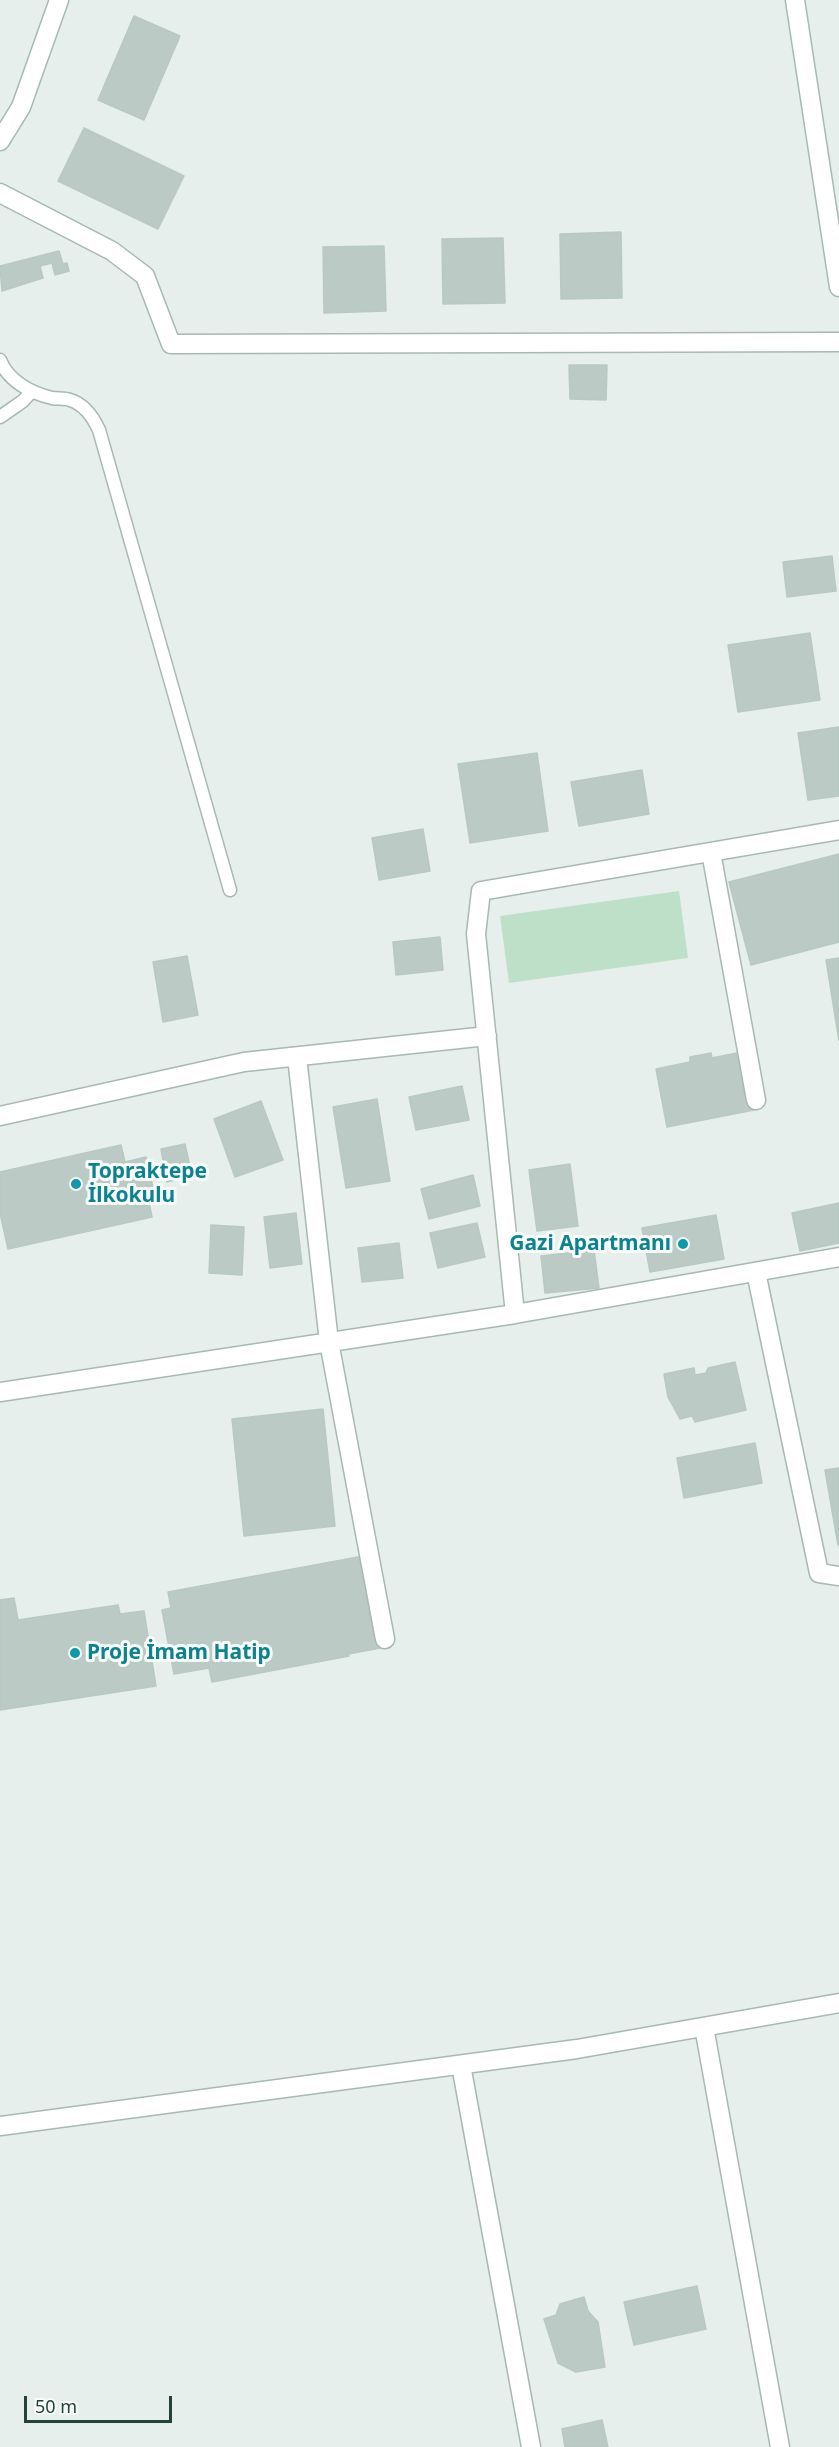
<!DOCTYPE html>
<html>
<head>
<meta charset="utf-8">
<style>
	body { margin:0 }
	#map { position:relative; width:839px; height:2447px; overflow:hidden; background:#e6efeb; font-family:"Noto Sans",sans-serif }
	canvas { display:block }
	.scale { position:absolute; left:24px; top:2396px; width:148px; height:27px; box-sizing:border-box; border:3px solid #24423a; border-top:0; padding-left:8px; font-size:18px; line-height:21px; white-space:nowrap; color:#24423a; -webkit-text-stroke:4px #f7fbf9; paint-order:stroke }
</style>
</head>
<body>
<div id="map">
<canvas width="839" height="2447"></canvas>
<div class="scale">50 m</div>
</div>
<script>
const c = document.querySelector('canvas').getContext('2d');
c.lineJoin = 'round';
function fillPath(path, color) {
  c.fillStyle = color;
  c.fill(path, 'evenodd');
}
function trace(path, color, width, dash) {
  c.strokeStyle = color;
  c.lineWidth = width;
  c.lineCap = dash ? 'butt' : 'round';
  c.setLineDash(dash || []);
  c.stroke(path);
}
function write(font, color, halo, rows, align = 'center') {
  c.font = font + ' "Noto Sans",sans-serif';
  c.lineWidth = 6;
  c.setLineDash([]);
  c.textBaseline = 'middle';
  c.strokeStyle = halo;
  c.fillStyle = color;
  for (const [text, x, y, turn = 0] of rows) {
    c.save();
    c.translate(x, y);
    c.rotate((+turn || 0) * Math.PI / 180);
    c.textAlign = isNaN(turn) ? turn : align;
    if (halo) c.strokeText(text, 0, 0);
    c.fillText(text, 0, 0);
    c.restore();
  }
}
const green = new Path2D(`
	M679,891L688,958L509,983L500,916Z`);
const building = new Path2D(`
	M134,16L180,36L144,120L98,100Z
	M84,128L184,176L158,229L58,181Z
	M621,232L622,298L561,299L560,234Z
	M503,238L505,303L443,304L442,239Z
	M384,246L386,311L324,313L323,247Z
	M59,251L63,264L67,263L69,271L55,275L52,263L40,266L43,278L2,291L0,266Z
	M569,365H607L606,400L570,399Z
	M832,556L836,591L787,597L783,562Z
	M810,633L820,700L738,712L728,645Z
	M839,727V796L808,800L798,733Z
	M537,753L548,831L470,843L458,764Z
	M642,770L649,814L579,826L571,782Z
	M423,829L430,871L379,880L372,838Z
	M839,854V942L751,965L729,882Z
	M440,937L443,970L396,975L393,942Z
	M187,956L198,1015L163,1022L153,962Z
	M839,958V1041L826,960Z
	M742,1052L754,1110L667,1127L656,1069L690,1062V1057L711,1053L712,1058Z
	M462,1086L469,1120L416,1130L409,1097Z
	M377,1099L390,1181L346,1188L333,1107Z
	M261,1101L283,1160L235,1177L214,1119Z
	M185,1144L192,1176L167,1182L161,1149Z
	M121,1145L125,1162L146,1157L155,1197L148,1198L152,1217L8,1249L0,1213V1172Z
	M570,1164L578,1226L537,1231L529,1170Z
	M473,1175L480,1206L429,1219L421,1189Z
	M839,1203V1243L800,1251L792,1213Z
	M296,1213L302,1264L270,1268L264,1217Z
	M716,1215L724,1259L650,1272L642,1228Z
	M477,1223L485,1257L438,1268L430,1233Z
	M211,1225L244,1227L242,1275L209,1273Z
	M399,1243L403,1278L362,1282L358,1248Z
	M594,1250L599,1288L545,1293L541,1256Z
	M735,1362L746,1410L695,1422L692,1416L680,1419L668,1397L664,1374L694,1368L695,1375L706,1373L708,1368Z
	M323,1409L335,1526L244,1536L232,1419Z
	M755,1443L762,1483L684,1498L677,1458Z
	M839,1468V1545H838L825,1470Z
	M369,1555L386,1647L348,1654L349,1656L212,1682L209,1668L174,1674L162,1610L171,1608L168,1592Z
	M14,1598L18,1620L118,1605L120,1614L144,1611L156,1686L0,1710V1600Z
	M697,2286L706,2329L634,2345L624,2302Z
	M584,2297L588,2311L598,2322L605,2367L576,2372L558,2363L544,2319L556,2315L560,2304Z
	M602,2420L608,2447H565L562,2429Z`);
const lane = new Path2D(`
	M0,360C8,381 31,393 52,398C58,399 65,398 70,400C84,404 93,417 99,430L230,890
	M0,417L23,401L32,391`);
const street = new Path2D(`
	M0,193L112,251L145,276L171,344L839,342
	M711,852L756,1100
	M297,1057L329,1342L385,1639
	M0,1116L244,1062L487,1036
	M756,1272L819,1573L839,1576
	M515,1314L476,934L481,891L839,830
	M0,1392L515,1314L839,1257
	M704,2027L780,2447
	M461,2065L531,2447
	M0,2126L577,2049L839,2003`);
const secondary = new Path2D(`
	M795,0L839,287
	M0,141L21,107L59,0`);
const markers = [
	[76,1184,6,"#0f9aa8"],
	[683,1244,6,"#0f9aa8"],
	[75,1653,6,"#0f9aa8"]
];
const cultureNames = [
	["Topraktepe",88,1172],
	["İlkokulu",88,1196],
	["Gazi Apartmanı",671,1244,"right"],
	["Proje İmam Hatip",87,1653]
];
fillPath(green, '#bfe0c8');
fillPath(building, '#bbcac4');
trace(building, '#b8c9c2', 1.5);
trace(lane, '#a8b8b2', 15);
trace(street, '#a8b8b2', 21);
trace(secondary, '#a4bbb3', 21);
trace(lane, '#fff', 12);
trace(street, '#fff', 18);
trace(secondary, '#fff', 18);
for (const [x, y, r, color] of markers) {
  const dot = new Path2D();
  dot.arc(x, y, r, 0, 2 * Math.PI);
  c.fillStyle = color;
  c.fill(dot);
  trace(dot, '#f7fbf9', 2);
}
write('bold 21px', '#0d838f', '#f7fbf9', cultureNames, 'left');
</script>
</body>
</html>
